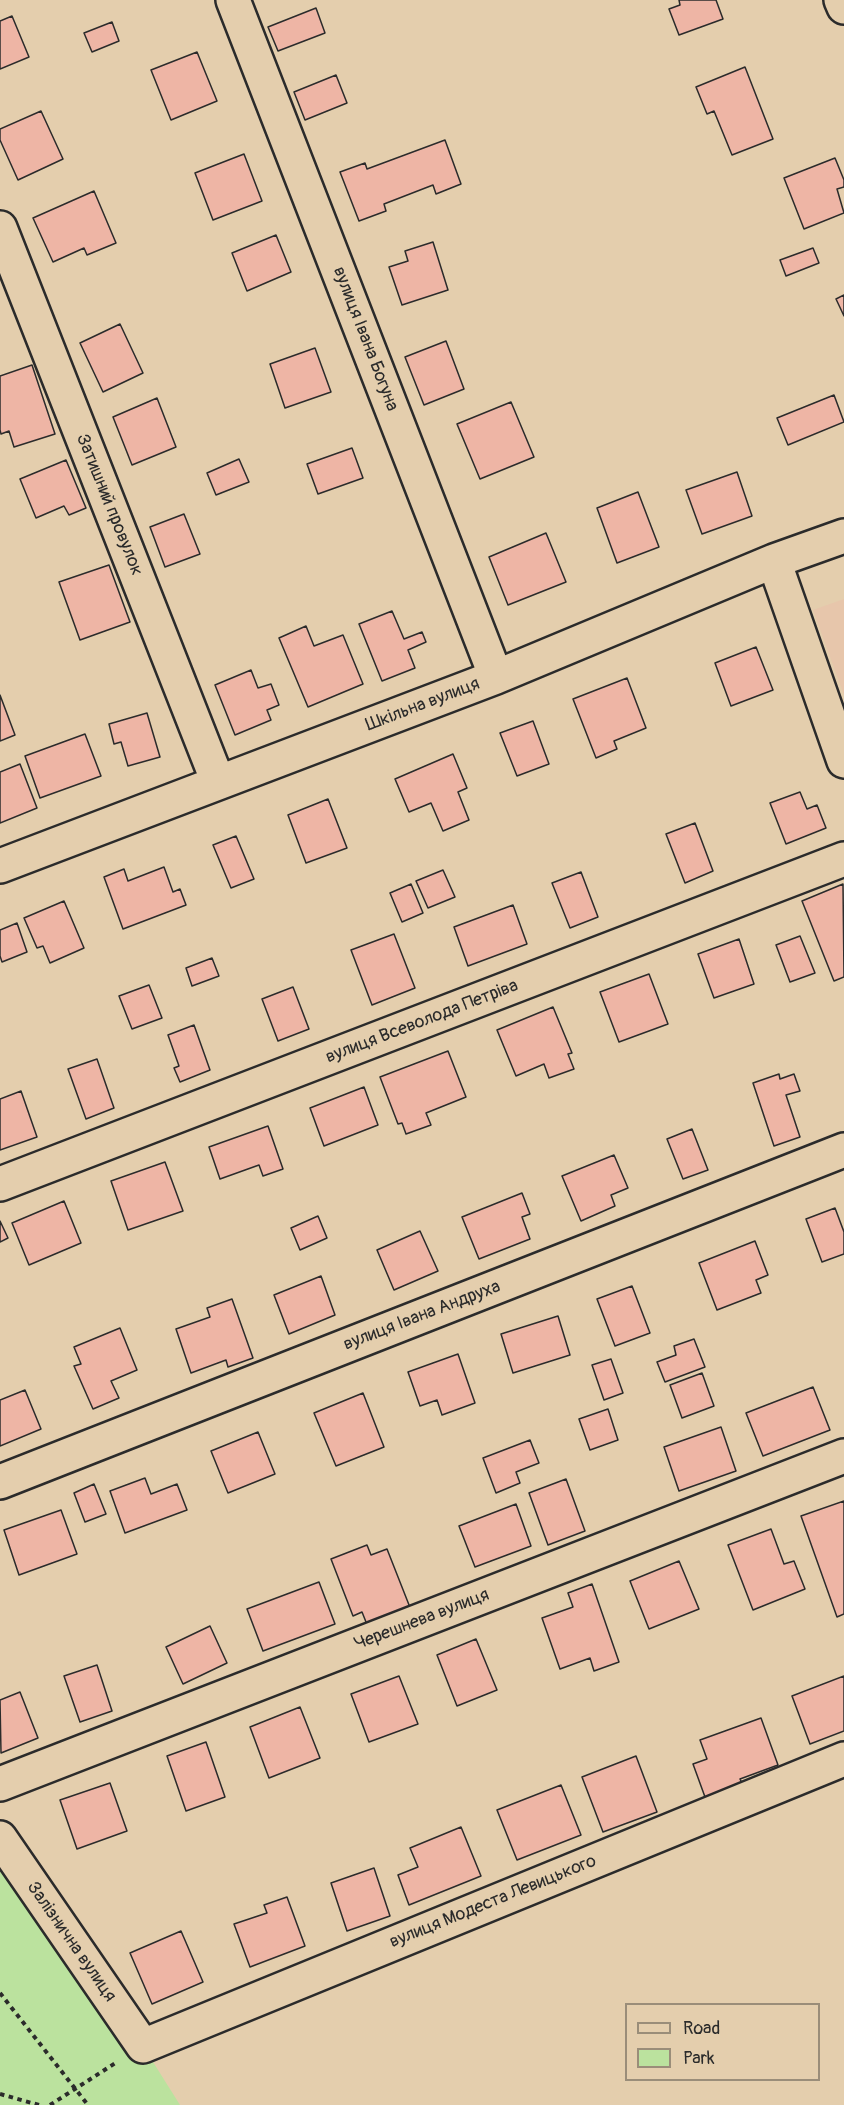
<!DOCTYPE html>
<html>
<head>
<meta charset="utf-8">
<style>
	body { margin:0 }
	#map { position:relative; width:844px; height:2105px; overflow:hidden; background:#e4cead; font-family:Pangolin,sans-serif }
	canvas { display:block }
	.legend { position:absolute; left:625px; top:2003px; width:195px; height:78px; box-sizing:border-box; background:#e4cead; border:2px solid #9a8d79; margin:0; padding:8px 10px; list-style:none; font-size:18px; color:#2b2b2b }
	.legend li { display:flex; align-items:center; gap:12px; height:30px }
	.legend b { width:30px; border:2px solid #9a8d79 }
</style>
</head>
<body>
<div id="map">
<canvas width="844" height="2105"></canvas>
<ul class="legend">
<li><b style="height:8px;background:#e4cead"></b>Road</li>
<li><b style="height:16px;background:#bbe29e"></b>Park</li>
</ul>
</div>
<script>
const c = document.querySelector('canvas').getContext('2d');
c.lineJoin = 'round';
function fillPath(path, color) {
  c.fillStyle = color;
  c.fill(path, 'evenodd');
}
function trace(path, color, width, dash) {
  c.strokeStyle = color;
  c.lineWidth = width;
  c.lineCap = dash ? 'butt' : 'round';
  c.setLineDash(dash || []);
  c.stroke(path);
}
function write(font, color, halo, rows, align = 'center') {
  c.font = font + ' Pangolin,sans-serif';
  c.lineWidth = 6;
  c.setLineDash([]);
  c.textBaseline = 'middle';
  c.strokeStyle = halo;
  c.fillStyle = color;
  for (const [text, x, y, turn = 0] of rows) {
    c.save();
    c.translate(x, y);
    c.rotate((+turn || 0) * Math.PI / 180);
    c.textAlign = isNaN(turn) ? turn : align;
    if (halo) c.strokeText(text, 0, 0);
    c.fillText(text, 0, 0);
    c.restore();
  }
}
const built = new Path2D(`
	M844,599V695L813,610Z`);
const green = new Path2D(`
	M0,1851L143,2046L180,2105H0Z`);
const building = new Path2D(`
	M679,0H716L723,19L679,35L669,9L680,5Z
	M316,8L325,33L278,51L268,27Z
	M12,16L29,57L0,69V21Z
	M112,22L119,41L92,52L84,33Z
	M197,52L217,101L171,120L151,70Z
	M745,67L773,139L732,155L714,111L707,114L696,87Z
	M336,75L347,103L305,120L294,92Z
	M41,111L63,159L18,180L0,140V129Z
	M445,140L461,184L436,194L433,185L384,204L386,211L359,221L340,172L365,163L367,169Z
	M244,154L262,201L213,220L195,173Z
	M835,158L844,180V187L837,189L844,213L804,229L784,178Z
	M94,191L116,243L87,255L84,248L53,262L33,218Z
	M276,235L291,272L247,291L232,253Z
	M433,242L448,290L402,305L389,267L408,261L405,251Z
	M813,248L819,263L786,276L780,260Z
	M844,295V316L836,299Z
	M120,324L143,373L103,392L80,343Z
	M446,341L464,389L424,405L405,357Z
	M315,348L331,392L285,408L270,364Z
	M32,365L55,434L14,447L9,431L1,434L0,430V376Z
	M834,395L844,422L788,445L777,418Z
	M157,398L176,447L132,465L113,417Z
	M511,402L534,457L480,479L457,424Z
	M352,448L363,478L318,494L307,464Z
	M239,459L249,482L216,495L207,473Z
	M66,460L86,508L69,515L64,506L36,518L20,479Z
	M737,472L752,516L702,534L686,490Z
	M638,492L659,547L617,563L597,508Z
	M184,514L200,554L165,567L150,527Z
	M546,533L566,582L508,605L489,557Z
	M109,565L130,622L80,640L59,582Z
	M392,611L404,639L422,632L426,642L408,650L415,668L382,681L359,624Z
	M306,626L314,646L343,635L363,684L308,707L279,638Z
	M756,647L773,690L731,706L715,663Z
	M251,670L258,688L271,684L279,705L267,710L271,720L235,735L215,685Z
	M627,678L646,728L614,741L617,749L596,758L573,699Z
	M0,695L15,735L0,741Z
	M147,713L160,757L128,766L121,742L114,744L109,724Z
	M533,721L549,764L517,776L500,733Z
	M85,734L101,776L40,798L25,756Z
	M453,754L467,788L458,792L469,820L443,831L431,803L409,812L395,779Z
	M20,764L37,808L0,823V772Z
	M800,792L807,809L817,805L826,828L786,844L770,803Z
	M328,799L347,848L306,863L288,815Z
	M695,823L713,871L685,883L666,834Z
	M236,836L254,879L231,888L213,845Z
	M164,867L173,892L180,889L186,905L123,929L104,877L124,869L128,881Z
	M443,870L455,897L428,908L416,881Z
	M581,872L598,917L570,928L552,883Z
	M411,884L423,913L402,922L390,893Z
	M843,884L844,977L834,981L802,901Z
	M64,901L84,948L50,963L43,946L37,948L24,918Z
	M513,905L527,944L468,966L454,927Z
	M17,923L27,952L2,962L0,956V930Z
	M394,934L415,988L372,1005L351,950Z
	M800,936L815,973L790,982L776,945Z
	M739,939L754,984L714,998L698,954Z
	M212,958L219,976L192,986L186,968Z
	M649,974L668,1024L619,1042L600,992Z
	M149,985L162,1018L132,1029L119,996Z
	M293,987L309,1029L278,1041L262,999Z
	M553,1007L572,1053L568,1054L574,1069L549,1078L544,1064L516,1076L497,1030Z
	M194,1025L210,1070L180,1082L174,1068L179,1066L168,1035Z
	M448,1051L466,1097L426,1113L431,1125L406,1134L402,1123L398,1124L380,1077Z
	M97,1059L114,1108L86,1119L68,1069Z
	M779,1074L780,1079L794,1074L800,1091L786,1095L800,1137L774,1146L753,1083Z
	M364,1087L378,1125L324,1146L310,1108Z
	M21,1091L37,1137L0,1150V1099Z
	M268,1126L283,1169L263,1176L259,1165L220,1179L209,1147Z
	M692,1129L708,1170L683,1179L667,1139Z
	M614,1155L628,1188L611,1195L615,1206L581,1221L562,1176Z
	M165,1162L183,1211L128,1230L111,1181Z
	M522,1193L530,1214L522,1217L530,1239L479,1259L462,1217Z
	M64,1201L81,1243L29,1265L12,1223Z
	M835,1208L844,1232V1254L822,1262L806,1219Z
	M318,1216L327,1238L300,1250L291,1228Z
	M0,1221L8,1238L0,1242Z
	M420,1231L438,1271L394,1290L377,1250Z
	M755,1241L768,1275L756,1280L761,1293L717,1310L699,1263Z
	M321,1276L335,1315L289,1334L274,1295Z
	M632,1286L650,1333L615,1346L597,1299Z
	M232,1299L253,1358L228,1367L226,1360L191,1373L176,1329L210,1317L207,1308Z
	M558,1316L570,1355L513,1373L501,1334Z
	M120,1328L137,1370L111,1381L119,1398L93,1409L74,1366L81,1364L74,1347Z
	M694,1339L705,1367L665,1382L657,1362L676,1355L674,1346Z
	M458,1354L475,1403L442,1415L437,1400L420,1406L408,1372Z
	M611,1359L623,1393L604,1400L592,1365Z
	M702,1373L714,1406L682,1418L670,1385Z
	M813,1387L830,1430L763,1456L746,1413Z
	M25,1390L41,1429L0,1446V1400Z
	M363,1393L384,1447L336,1466L314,1413Z
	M608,1409L618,1440L590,1450L579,1419Z
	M721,1427L736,1471L679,1491L664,1447Z
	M258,1432L275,1474L228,1493L211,1451Z
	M530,1440L539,1463L516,1472L520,1483L496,1493L483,1458Z
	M145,1478L151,1494L177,1484L187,1510L125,1533L110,1491Z
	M566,1479L585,1531L548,1545L529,1493Z
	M94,1484L106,1514L85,1522L74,1493Z
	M844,1501V1614L837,1617L801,1516Z
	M516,1504L531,1546L475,1567L459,1526Z
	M61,1510L77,1554L19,1575L4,1530Z
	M771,1529L784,1564L794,1561L805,1589L753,1610L728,1545Z
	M367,1545L371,1555L387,1549L411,1610L368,1627L362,1612L353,1616L331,1559Z
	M679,1561L699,1609L649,1629L630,1581Z
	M319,1582L335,1624L263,1651L247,1609Z
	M592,1584L619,1662L594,1671L590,1658L560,1669L542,1618L573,1607L568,1593Z
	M210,1626L227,1663L183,1684L166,1647Z
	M476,1639L497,1690L457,1706L437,1655Z
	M97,1665L112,1711L80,1722L64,1676Z
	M399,1676L418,1724L369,1742L351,1694Z
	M844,1676V1731L810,1744L792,1696Z
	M20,1692L38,1738L1,1753L0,1700Z
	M300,1707L320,1758L269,1778L250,1727Z
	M761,1718L778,1765L740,1779L742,1783L705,1797L693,1764L707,1759L700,1740Z
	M206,1742L225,1797L186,1811L167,1756Z
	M636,1756L657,1812L603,1832L582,1777Z
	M110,1783L127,1831L77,1849L60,1800Z
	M561,1785L581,1835L517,1860L497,1810Z
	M461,1827L481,1876L409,1905L398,1875L418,1867L410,1848Z
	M374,1868L390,1916L347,1931L331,1883Z
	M287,1897L305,1946L250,1967L234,1924L267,1913L264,1905Z
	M181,1931L203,1982L152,2004L130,1953Z`);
const path = new Path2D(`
	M0,1993L88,2105
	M0,2094L39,2105
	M50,2105L117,2062`);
const minor = new Path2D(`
	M233,0L496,677
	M841,0L844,7
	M0,228L218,782
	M774,561L844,761
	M0,866L496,677L774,561L844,536
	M0,1184L844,859
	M0,1482L844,1150
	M0,1784L844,1456
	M0,1838L143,2046L844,1759`);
const streetNames = [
	["вулиця Івана Богуна",365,339,69],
	["Затишний провулок",109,505,68],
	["Шкільна вулиця",423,705,-21],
	["вулиця Всеволода Петріва",422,1022,-21],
	["вулиця Івана Андруха",422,1316,-21],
	["Черешнева вулиця",422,1620,-21],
	["вулиця Модеста Левицького",493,1902,-22],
	["Залізнична вулиця",71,1942,55]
];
fillPath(built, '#e7c6ab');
fillPath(green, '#bbe29e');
fillPath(building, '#eeb5a5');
trace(building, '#2b2b2b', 1.5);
trace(minor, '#2b2b2b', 38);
trace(path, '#2b2b2b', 4, [4.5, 4.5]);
trace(minor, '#e4cead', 33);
write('18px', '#2b2b2b', '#e4cead', streetNames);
</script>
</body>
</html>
